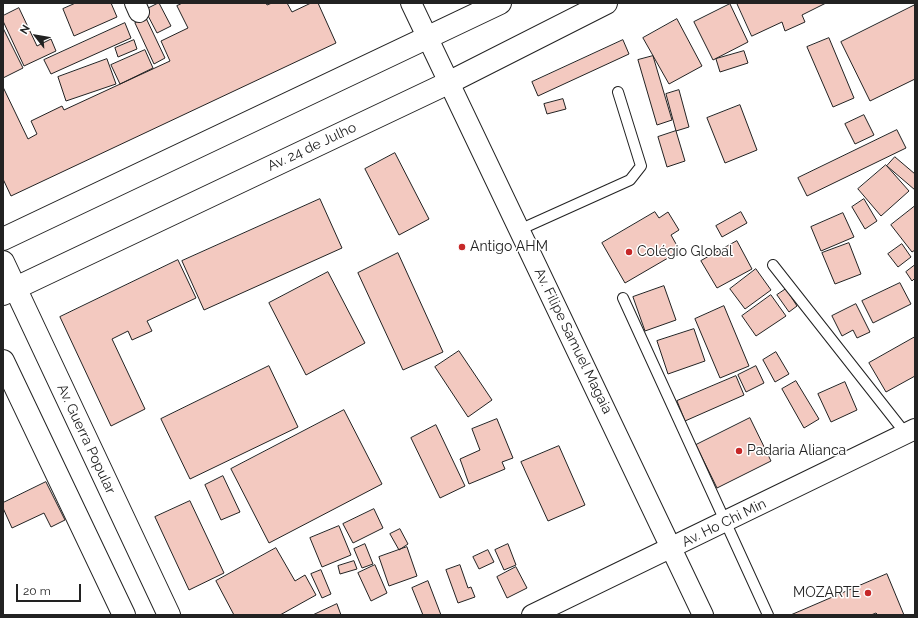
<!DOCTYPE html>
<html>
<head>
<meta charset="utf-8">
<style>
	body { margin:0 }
	#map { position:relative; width:918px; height:618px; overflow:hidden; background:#fff; font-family:Raleway,sans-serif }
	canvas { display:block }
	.frame { position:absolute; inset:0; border:4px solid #222; pointer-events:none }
	.north { position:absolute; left:16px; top:16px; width:40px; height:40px; -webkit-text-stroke:3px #fff; paint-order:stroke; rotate:301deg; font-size:11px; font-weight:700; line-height:16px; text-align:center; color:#222 }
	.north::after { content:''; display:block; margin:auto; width:14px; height:18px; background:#222; clip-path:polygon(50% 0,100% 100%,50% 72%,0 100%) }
	.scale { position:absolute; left:16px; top:584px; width:65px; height:18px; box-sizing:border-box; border:2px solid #222; border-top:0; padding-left:5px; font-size:12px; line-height:14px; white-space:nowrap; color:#222; -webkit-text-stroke:3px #fff; paint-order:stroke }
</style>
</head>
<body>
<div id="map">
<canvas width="918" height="618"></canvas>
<div class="frame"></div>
<div class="north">N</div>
<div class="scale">20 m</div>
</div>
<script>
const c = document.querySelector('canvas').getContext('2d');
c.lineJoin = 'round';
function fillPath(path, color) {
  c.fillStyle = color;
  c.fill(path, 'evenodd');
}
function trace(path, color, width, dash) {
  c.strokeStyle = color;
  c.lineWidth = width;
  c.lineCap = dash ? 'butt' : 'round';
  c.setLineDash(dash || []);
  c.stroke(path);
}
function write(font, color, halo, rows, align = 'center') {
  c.font = font + ' Raleway,sans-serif';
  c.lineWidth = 3;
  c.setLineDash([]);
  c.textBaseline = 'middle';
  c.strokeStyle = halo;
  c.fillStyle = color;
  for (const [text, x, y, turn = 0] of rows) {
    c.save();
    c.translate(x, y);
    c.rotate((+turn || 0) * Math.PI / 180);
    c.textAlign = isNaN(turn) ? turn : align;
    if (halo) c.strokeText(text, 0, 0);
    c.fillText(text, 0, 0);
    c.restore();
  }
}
const building = new Path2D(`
	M76,3H111L117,17L74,36L63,9Z
	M159,3L171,26L157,33L145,10Z
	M183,3H266L267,5L272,3H287L292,12L311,3H318L336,43L11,196L3,179V87L28,139L37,134L31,121L62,106L64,110L170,61L161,41L188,28L177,6Z
	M737,3H826L802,15L805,22L785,31L782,22L752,36Z
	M730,4L748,42L713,60L694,22Z
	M915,5V79L870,101L841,42Z
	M19,8L37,46L51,39L56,51L24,66L3,21V16Z
	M146,18L165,58L154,64L135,23Z
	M677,19L702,66L669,84L643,38Z
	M125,23L131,38L51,74L44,60Z
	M3,28L23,68L3,78Z
	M829,38L854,98L833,107L807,47Z
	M134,40L137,49L118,57L115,48Z
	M623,40L629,54L538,96L532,82Z
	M145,50L153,68L120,84L111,65Z
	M744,51L748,63L720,72L716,59Z
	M653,56L672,120L657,125L638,60Z
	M107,59L116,84L66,101L58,77Z
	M679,90L689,127L676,131L666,94Z
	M563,99L566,109L547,114L544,104Z
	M740,105L757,150L725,163L707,118Z
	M864,115L874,135L855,144L845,124Z
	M897,130L906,148L807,196L798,178Z
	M676,131L685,161L667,167L658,137Z
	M395,153L429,219L399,235L365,169Z
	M895,157L915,174V190L887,166Z
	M886,165L909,191L881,216L858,189Z
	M320,199L342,248L204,310L182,261Z
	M864,199L877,221L865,229L852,207Z
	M915,206V250L912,252L891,225Z
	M655,212L659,218L668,212L679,230L671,235L680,251L625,283L602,243Z
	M741,212L747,223L722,237L716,226Z
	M843,213L854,237L821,251L811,227Z
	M737,241L752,269L717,288L701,261Z
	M849,243L861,274L835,284L822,253Z
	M902,244L911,257L898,267L888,254Z
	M398,253L443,352L403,370L358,273Z
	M178,260L196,298L147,321L152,331L132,340L128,331L112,339L145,409L111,426L60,317Z
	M915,265V278L912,281L906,272Z
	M756,269L771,290L745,309L730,289Z
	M328,272L365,343L306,375L269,303Z
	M900,283L911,304L873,323L862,301Z
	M664,286L676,320L645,331L633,297Z
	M786,289L797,306L789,312L777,295Z
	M771,295L786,316L756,336L742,316Z
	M856,304L870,332L857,338L853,330L842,336L832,316Z
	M724,306L749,366L720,378L695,319Z
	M694,329L705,361L668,374L657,341Z
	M915,337V376L886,392L869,363Z
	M459,351L492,400L468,417L435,367Z
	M776,352L789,374L775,382L763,360Z
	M269,366L298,427L190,479L161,419Z
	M756,366L764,383L746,392L738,375Z
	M736,376L744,395L685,421L677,401Z
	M796,381L819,419L804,428L782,389Z
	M845,382L857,410L831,422L818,394Z
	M344,410L382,484L269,543L231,469Z
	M750,418L771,461L717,488L696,445Z
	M497,419L513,458L502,462L505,469L469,484L460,459L480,450L472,429Z
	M436,425L465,486L440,498L411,438Z
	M559,446L585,505L548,521L521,462Z
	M223,476L240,512L221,520L205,485Z
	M46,482L65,520L51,527L44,513L12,528L3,508V503Z
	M190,501L224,573L189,590L155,517Z
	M374,509L383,528L353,543L343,524Z
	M339,526L351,555L322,567L310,538Z
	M400,529L408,544L399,550L390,534Z
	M365,544L373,564L362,568L354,549Z
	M508,544L516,565L504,570L495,550Z
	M407,547L417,576L389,586L379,557Z
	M276,548L295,581L305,575L316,595L280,615H234L216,581Z
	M488,550L494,562L479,569L473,557Z
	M354,561L357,569L340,574L338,566Z
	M375,565L387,593L371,601L358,573Z
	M460,565L468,588L471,587L475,597L458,603L446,570Z
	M516,567L527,588L507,598L497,577Z
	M321,570L331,594L322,598L311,574Z
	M887,574L904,615H878L876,613L871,615H791Z
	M428,581L441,615H423L412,588Z
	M337,604L341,615H313Z`);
const lane = new Path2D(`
	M519,230L630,180L641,166L618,92
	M773,265L906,434
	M623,298L768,615`);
const street = new Path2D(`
	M135,3L139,12
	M411,3L703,615
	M532,615L915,429`);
const secondary = new Path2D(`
	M3,262L169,615
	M3,361L124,615`);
const primary = new Path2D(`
	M3,239L500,3
	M3,294L448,83L606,3`);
const markers = [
	[462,247,4,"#c62828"],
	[629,252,4,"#c62828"],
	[739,451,4,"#c62828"],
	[868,593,4,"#c62828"]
];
const streetNames = [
	["Av. 24 de Julho",312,147,-25],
	["Av. Filipe Samuel Magaia",573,341,64],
	["Av. Guerra Popular",86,439,65],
	["Av. Ho Chi Min",724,523,-26]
];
const poiNames = [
	["Antigo AHM",470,247],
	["Colégio Global",637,252],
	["Padaria Alianca",747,451],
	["MOZARTE",860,593,"right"]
];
fillPath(building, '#f3c9c0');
trace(building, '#222', 1);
trace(lane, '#222', 12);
trace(street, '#222', 22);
trace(secondary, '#222', 24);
trace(primary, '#222', 24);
trace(lane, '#fff', 10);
trace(street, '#fff', 20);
trace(secondary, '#fff', 22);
trace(primary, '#fff', 22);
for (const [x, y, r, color] of markers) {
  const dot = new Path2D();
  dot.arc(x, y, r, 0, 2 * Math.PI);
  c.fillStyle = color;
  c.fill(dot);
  trace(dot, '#fff', 1.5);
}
write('14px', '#222', '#fff', streetNames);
write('14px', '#222', '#fff', poiNames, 'left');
</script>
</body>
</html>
